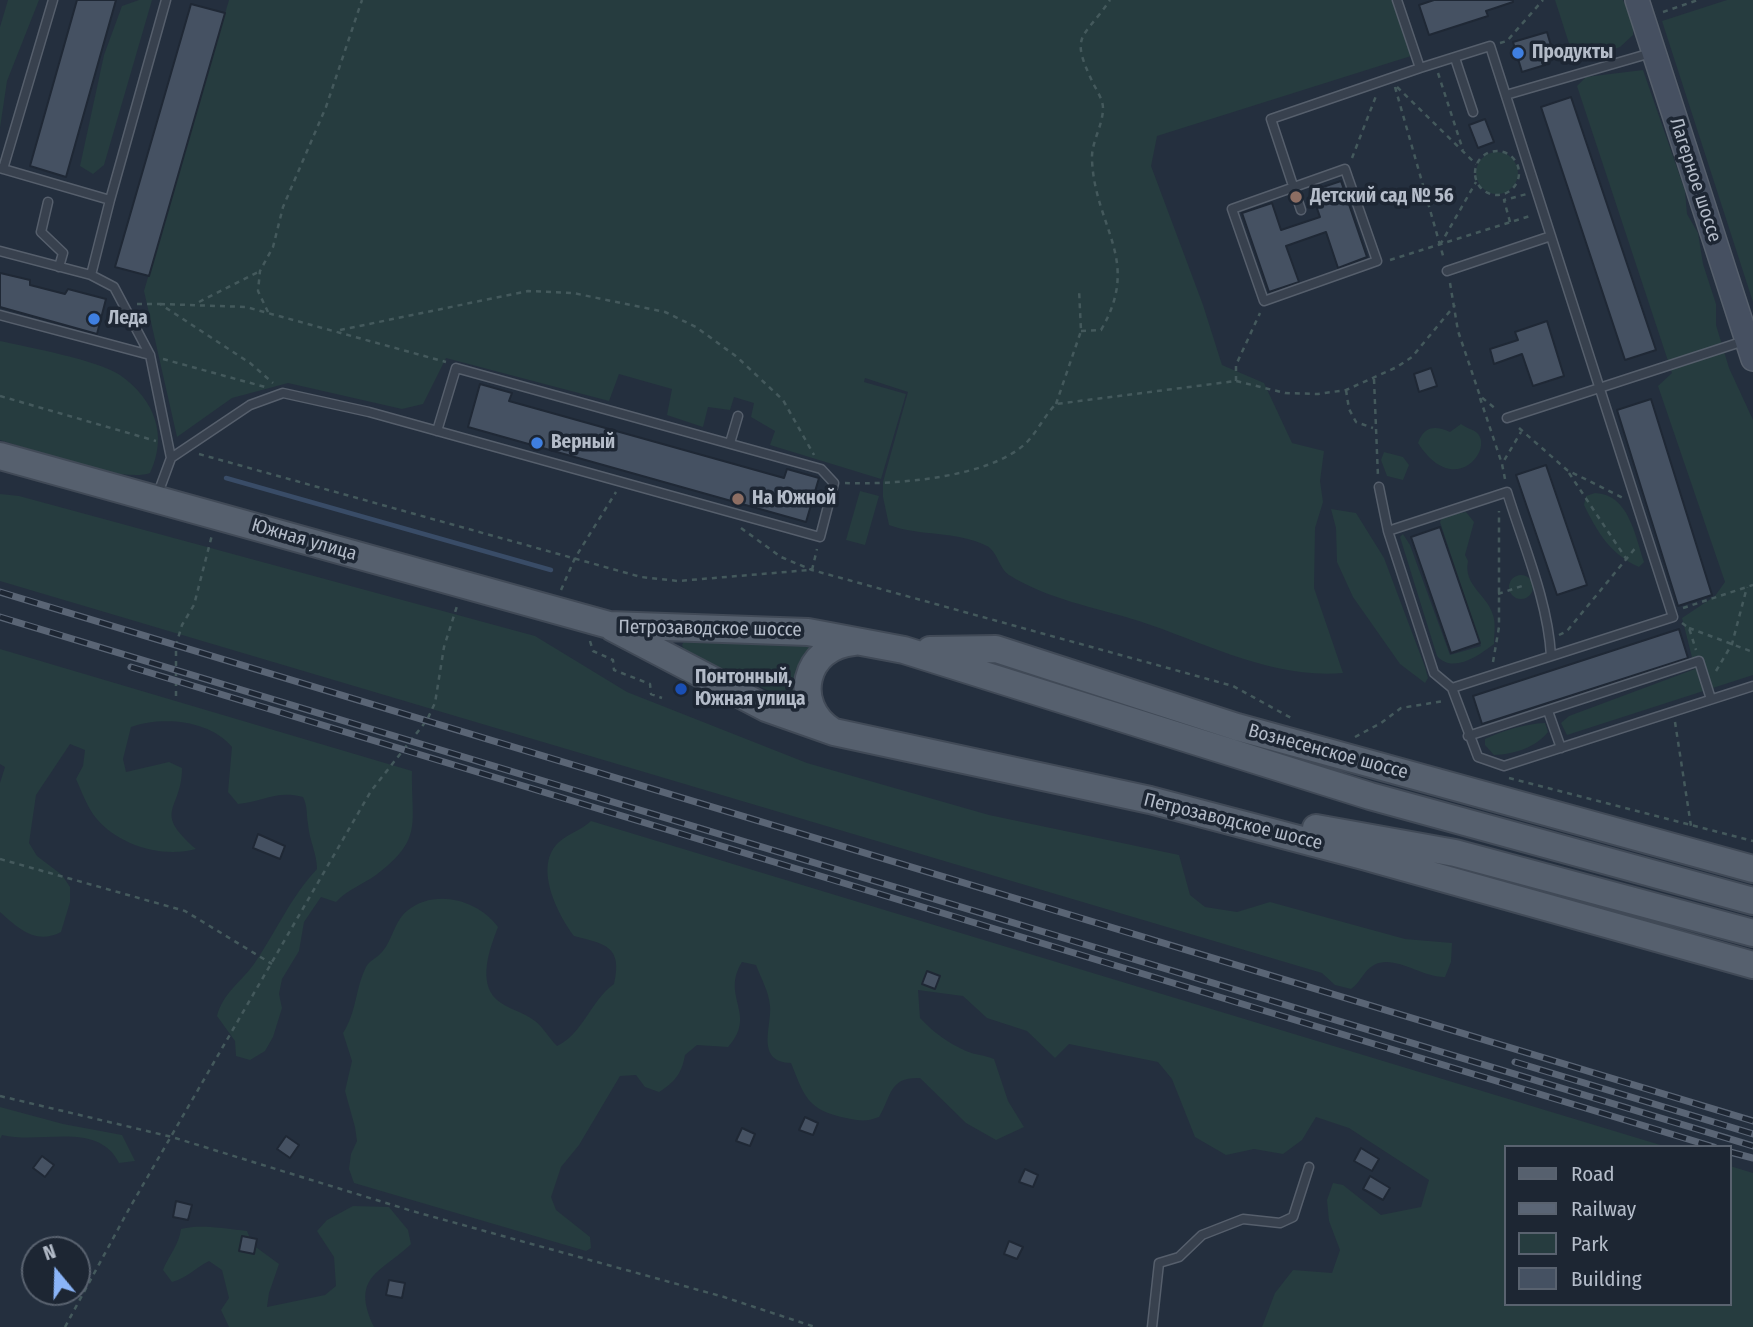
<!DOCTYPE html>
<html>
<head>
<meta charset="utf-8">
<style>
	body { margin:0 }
	#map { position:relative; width:1753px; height:1327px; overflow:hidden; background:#242f3e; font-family:"Fira Sans Condensed",sans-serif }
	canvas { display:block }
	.legend { position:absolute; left:1504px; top:1145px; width:228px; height:161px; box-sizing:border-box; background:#1d2633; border:2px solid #59626f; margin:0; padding:9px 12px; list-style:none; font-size:21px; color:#b4bcc9 }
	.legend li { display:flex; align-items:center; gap:14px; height:35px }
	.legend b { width:35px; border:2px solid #59626f }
	.north { position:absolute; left:21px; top:1236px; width:70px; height:70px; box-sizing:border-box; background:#1d2633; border:2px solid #59626f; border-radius:50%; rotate:341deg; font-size:19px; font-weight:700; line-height:28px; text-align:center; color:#b4bcc9 }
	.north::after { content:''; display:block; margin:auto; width:24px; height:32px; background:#8ab4f8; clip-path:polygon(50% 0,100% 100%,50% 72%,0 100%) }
</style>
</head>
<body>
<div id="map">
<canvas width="1753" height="1327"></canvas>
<ul class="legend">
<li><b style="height:9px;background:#56606e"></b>Road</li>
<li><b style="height:9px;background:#5a6575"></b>Railway</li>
<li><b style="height:19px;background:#263c3f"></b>Park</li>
<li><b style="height:19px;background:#455162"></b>Building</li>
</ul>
<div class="north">N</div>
</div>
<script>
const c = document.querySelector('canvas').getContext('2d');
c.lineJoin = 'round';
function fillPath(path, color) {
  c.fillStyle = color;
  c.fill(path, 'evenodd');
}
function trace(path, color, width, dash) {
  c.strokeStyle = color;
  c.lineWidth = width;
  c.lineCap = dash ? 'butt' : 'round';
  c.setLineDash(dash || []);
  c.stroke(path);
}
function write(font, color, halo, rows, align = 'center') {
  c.font = font + ' "Fira Sans Condensed",sans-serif';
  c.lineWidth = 7;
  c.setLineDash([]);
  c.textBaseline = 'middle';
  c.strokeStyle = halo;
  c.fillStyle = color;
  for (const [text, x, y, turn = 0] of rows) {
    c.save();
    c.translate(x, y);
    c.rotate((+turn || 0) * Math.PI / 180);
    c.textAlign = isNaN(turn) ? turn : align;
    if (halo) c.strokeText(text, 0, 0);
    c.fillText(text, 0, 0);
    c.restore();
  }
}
const green = new Path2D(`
	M8,0H39L7,81L0,128V27Z
	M139,0H152L104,165L93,174L80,166L104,55L122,6Z
	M229,0H1393L1411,56L1157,136L1151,166L1203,305L1222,365L1264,383L1292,443L1324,451L1320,481L1323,502L1315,528L1314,588L1343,673C1271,679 1206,643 1139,621C1095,607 1049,600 1009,575C999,568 997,551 987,546C955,530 921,537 889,525L883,497V482L908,392L865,378L864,382L906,394L881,479L770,445L775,431L751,417L754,403L734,397L730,410L708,407L703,427L667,415L672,389L619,374L609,401L446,358L423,404L402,409L288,383L232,398L177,437L144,291Z
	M1555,0H1623L1633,21V35L1620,47L1575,62Z
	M1727,0H1753V302L1662,21Z
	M1643,70L1685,191L1687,214L1698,233L1703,264L1716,304V325L1729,368L1753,420V675L1567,735L1561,723L1569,716L1695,669L1682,618L1715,596L1725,582L1658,386L1672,373L1577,86L1586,77Z
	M1476 173a21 21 0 1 1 42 0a21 21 0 1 1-42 0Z
	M0,341C30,348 95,359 120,375C155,400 168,435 150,473C122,484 32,449 0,440Z
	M1461,424C1466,428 1472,429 1476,432C1496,447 1455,501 1418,443C1424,426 1435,425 1450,432Z
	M1384,452L1403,457L1409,465L1403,480L1387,476L1381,460Z
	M860,491L879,496L865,545L846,540Z
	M1595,493C1629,494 1635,536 1644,562L1639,567C1610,554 1598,533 1584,505L1586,496Z
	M0,494L19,496L535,636L627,692L807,763L989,815L1179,855L1190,895L1205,907L1237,912L1270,902L1405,939L1452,943L1451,962L1445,977C1422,978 1395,954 1374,965C1363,971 1361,982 1351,989L1335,985L1322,973L0,581Z
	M1331,509L1356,513L1384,558L1425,667L1428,678L1425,683L1400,664L1353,597L1337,562L1336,528Z
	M1466,512L1474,522L1465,555L1468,561C1463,586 1487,594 1493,615C1496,624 1494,635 1494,644C1478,656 1453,674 1437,656L1400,537L1403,534L1410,545L1450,655L1481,646L1440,522L1443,516Z
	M1509 587a12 12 0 1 1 24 0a12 12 0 1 1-24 0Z
	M685,639L817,643L800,705L686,653L682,645Z
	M0,649L412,771C411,824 424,839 376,875C362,885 348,889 336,902L321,897L304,922L299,951L282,979L279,994L282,1008L273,1037L265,1051L250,1060L236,1056L235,1041L217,1016C223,993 241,982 254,964C276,932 290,898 317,869C317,853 309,840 308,824C306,812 308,808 303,797C275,790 264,802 238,804L228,792L232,747C210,720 162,716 131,727L123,759L126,772L169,762L182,768C182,811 151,810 196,849C163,858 119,846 96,818C87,807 82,792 76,779L83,766L85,750L70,744L36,795L29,843L37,856L62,875L70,887V902L61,932C36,945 19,929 0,912V783L5,767L0,764Z
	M1545,723L1548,732C1535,748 1514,754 1494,755L1485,745V739C1505,730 1524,724 1545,723Z
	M591,821L1667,1147H1506V1304H1730V1166L1753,1173V1327H1262L1275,1293L1293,1270L1332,1273L1340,1250L1329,1221L1327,1200L1333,1183L1343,1185L1381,1215L1421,1207L1429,1180L1349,1128L1316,1117L1302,1140L1283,1154L1254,1149L1226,1155L1195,1137L1172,1079L1158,1062L1069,1044L1055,1058L1027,1031L987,1018L963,996L918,990L920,1018C933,1032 948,1043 966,1051C975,1055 985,1055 994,1059L1008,1101L1024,1127L996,1140L966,1123L920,1078C889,1077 892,1095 879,1117C866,1122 860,1121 846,1118C808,1110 805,1098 791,1063C755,1062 772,1026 770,1006C769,992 761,978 756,965L742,962C720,997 758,1014 728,1047L697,1045L685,1055C682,1073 675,1082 659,1092L645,1087L636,1075L620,1076L579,1145L561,1167L551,1197L556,1210L590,1237L591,1248L586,1251L354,1183L349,1169L351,1154L357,1141L355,1127L345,1091L352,1061L343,1033C357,1011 355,989 366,967C370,960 377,958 382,952C392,941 395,920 407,911C435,888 478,900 498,927C490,948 477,982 497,1000C507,1009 524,1012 535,1021C543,1027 549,1038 557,1046C583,1034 591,1000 614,984C623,946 605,944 574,936C557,913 533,866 559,842C569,833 582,830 591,821Z
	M0,1107L63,1124L122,1135L135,1161L119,1163C97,1120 42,1145 2,1135L0,1139Z
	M353,1206L389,1207L408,1230L411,1244C381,1273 350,1276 374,1327H229L221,1310L229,1298L222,1270L209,1261C195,1268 187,1278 172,1282L163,1270C169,1255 179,1245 181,1229C202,1224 226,1229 247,1231L253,1245L279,1264L269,1293L267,1307L325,1295L336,1286L334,1257L317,1231L327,1220Z`);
const stream = new Path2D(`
	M226,478L551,570`);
const building = new Path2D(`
	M77,0H116L66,177L30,166Z
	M1434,0H1513V2L1486,11L1488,16L1429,35L1419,5Z
	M191,4L225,13L149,276L115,267Z
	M1547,32L1552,49L1541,52L1545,65L1522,72L1513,42Z
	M1571,97L1656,350L1625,360L1541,107Z
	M1485,119L1494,142L1478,148L1469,125Z
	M1341,181L1367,257L1338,268L1326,232L1286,246L1299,282L1269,292L1242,213L1272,203L1281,230L1320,217L1311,191Z
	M0,273L30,280V285L65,294L68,289L106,299L97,334L0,307Z
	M1547,321L1564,376L1533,386L1522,354L1494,364L1490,349L1518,340L1515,332Z
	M1431,368L1437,386L1419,392L1414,374Z
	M480,384L512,393L509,401L784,478L787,469L819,478L806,522L468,427Z
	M1651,399L1712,595L1678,606L1617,410Z
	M1546,465L1587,585L1557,595L1516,475Z
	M1440,527L1480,643L1451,653L1411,537Z
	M1679,629L1688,658L1482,724L1473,696Z
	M258,834L285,846L280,859L253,848Z
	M927,971L940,976L935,989L922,984Z
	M805,1117L818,1123L813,1135L799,1130Z
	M742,1128L755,1134L750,1146L736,1141Z
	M286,1136L299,1145L290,1158L277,1149Z
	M1361,1148L1379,1159L1372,1171L1354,1161Z
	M42,1156L54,1165L45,1177L33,1168Z
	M1025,1169L1038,1175L1033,1187L1019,1182Z
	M1370,1176L1390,1188L1383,1200L1363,1189Z
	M176,1201L192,1205L188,1220L173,1217Z
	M242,1236L257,1239L254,1254L239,1251Z
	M1009,1241L1023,1247L1017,1259L1004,1254Z
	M389,1280L405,1283L402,1298L386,1295Z`);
const path = new Path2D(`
	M1663,12L1698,0
	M1500,43L1507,41L1543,0
	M1438,73L1463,150
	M1395,87L1444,259
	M1397,87L1476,164
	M1475 173a22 22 0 1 1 44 0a22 22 0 1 1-44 0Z
	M1352,158L1376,96
	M1510,222L1504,200L1527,194
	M1440,245L1476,182
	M1390,260L1533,215
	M1450,283L1458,331L1480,396L1497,410
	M199,302L258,272
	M137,304H160L250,363L273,383
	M160,304L246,307L446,362
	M268,312L258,291L260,271L273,247L283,207L326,107L362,0
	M340,330L528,291L573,293L665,312L696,327L737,357L783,400L814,455
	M1081,331L1101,330C1142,260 1095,228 1092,160C1091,142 1103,126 1103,108C1103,100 1097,91 1093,83C1069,33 1083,40 1110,0
	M163,359L265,387
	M1374,379L1378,477
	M1236,381V365L1260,313
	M1346,390L1349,409L1356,422L1373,428
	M0,396L156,441
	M1480,398L1502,464
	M1056,404L1081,331L1079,289
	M1519,428L1567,470L1623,498
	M199,454L641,577L678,581L809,570
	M1569,473L1627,560
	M1505,479L1502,464L1521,432
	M845,483C893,485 990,478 1026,443C1038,431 1044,416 1056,404L1236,381L1285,393L1318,394L1346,390L1397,367L1412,357L1455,305
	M741,528L781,557L812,570L1233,686L1293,719
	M812,570L817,549
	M561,590L575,558L616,492
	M1498,594L1525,585
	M1683,608L1753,585
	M1682,623L1689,628L1696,650
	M1689,628L1753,652
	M1559,635L1567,631L1637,546
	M590,641L593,651L613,660L614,670L650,684L651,694L662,698
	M1493,662L1499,627V511
	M1716,671L1732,644L1747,587
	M176,696V645L182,625L194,605L212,535
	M1675,722L1691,826
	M1355,737L1381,723L1401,708L1444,701
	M1509,778L1753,841
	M0,859L185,911L272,964
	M0,1096L172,1137L412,1211L724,1297L815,1327
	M65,1327L129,1209L371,791L427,720L435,703L444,647L458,603`);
const lane = new Path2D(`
	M1397,0L1420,68L1490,46L1673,617L1452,688L1478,757L1504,766L1753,686
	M1455,58L1473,112
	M1506,95L1651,53
	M0,168L110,200L91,275L114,287L150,355L171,458L157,496
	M3,169L53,0
	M1345,169L1377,261L1264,301L1232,209Z
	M110,200L166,0
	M48,202L41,232L63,253L59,267
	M1301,210L1271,119L1420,68
	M0,251L91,275
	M1447,271L1551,236
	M0,315L150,355
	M1507,418L1744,341
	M730,443L738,416
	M171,458L250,405L283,393L369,412L820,537L834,483L821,469L456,368L437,431
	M1379,487L1388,531
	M1452,688L1434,673L1388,531L1507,492C1523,544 1548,601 1551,656
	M1548,711L1561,748
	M1468,736L1699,661L1711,699
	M1152,1327L1159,1263L1179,1257L1202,1235L1243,1219L1280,1223L1293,1217L1309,1167`);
const secondary = new Path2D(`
	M1637,0L1753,359`);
const primary = new Path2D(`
	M0,456L609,625L808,632L904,650L1370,796L1753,901
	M613,628L766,708L834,732L1150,800L1363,856L1753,965
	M930,650L996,649L1237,727L1753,869
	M832,731C791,705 804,646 854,642
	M1316,828L1455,853L1753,933`);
const rail = new Path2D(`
	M0,592L1753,1121
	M0,617L1753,1146
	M131,667L1714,1147
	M1515,1062L1753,1134
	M1730,1152L1753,1158`);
const markers = [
	[1518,53,7,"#3f7fe0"],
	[1296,197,7,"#8d6e63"],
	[94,319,7,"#3f7fe0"],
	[537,443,7,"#3f7fe0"],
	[738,499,7,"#8d6e63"],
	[681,689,7,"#1a4fb4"]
];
const poiNames = [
	["Продукты",1532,53],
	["Детский сад № 56",1310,197],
	["Леда",108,319],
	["Верный",551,443],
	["На Южной",752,499],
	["Понтонный,",695,678],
	["Южная улица",695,700]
];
const streetNames = [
	["Лагерное шоссе",1695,180,72],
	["Южная улица",304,540,16],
	["Петрозаводское шоссе",710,629,1],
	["Вознесенское шоссе",1328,752,15],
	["Петрозаводское шоссе",1233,822,14]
];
fillPath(green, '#263c3f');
trace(stream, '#394c67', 4.5);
fillPath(building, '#455162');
trace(building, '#1f2835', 2);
trace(lane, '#565f6c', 11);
trace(secondary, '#565f6c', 26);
trace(primary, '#414a57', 30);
trace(path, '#44595c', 2.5, [5, 5]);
trace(lane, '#38414e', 8);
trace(secondary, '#465061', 23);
trace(primary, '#56606e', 26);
trace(rail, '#5a6575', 7);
trace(rail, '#1d2633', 4.5, [13]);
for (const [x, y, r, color] of markers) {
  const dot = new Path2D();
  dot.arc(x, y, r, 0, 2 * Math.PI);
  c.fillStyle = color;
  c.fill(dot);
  trace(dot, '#1d2633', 2.5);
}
write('bold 19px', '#b4bcc9', '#1d2633', poiNames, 'left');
write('19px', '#b4bcc9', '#1d2633', streetNames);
</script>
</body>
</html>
